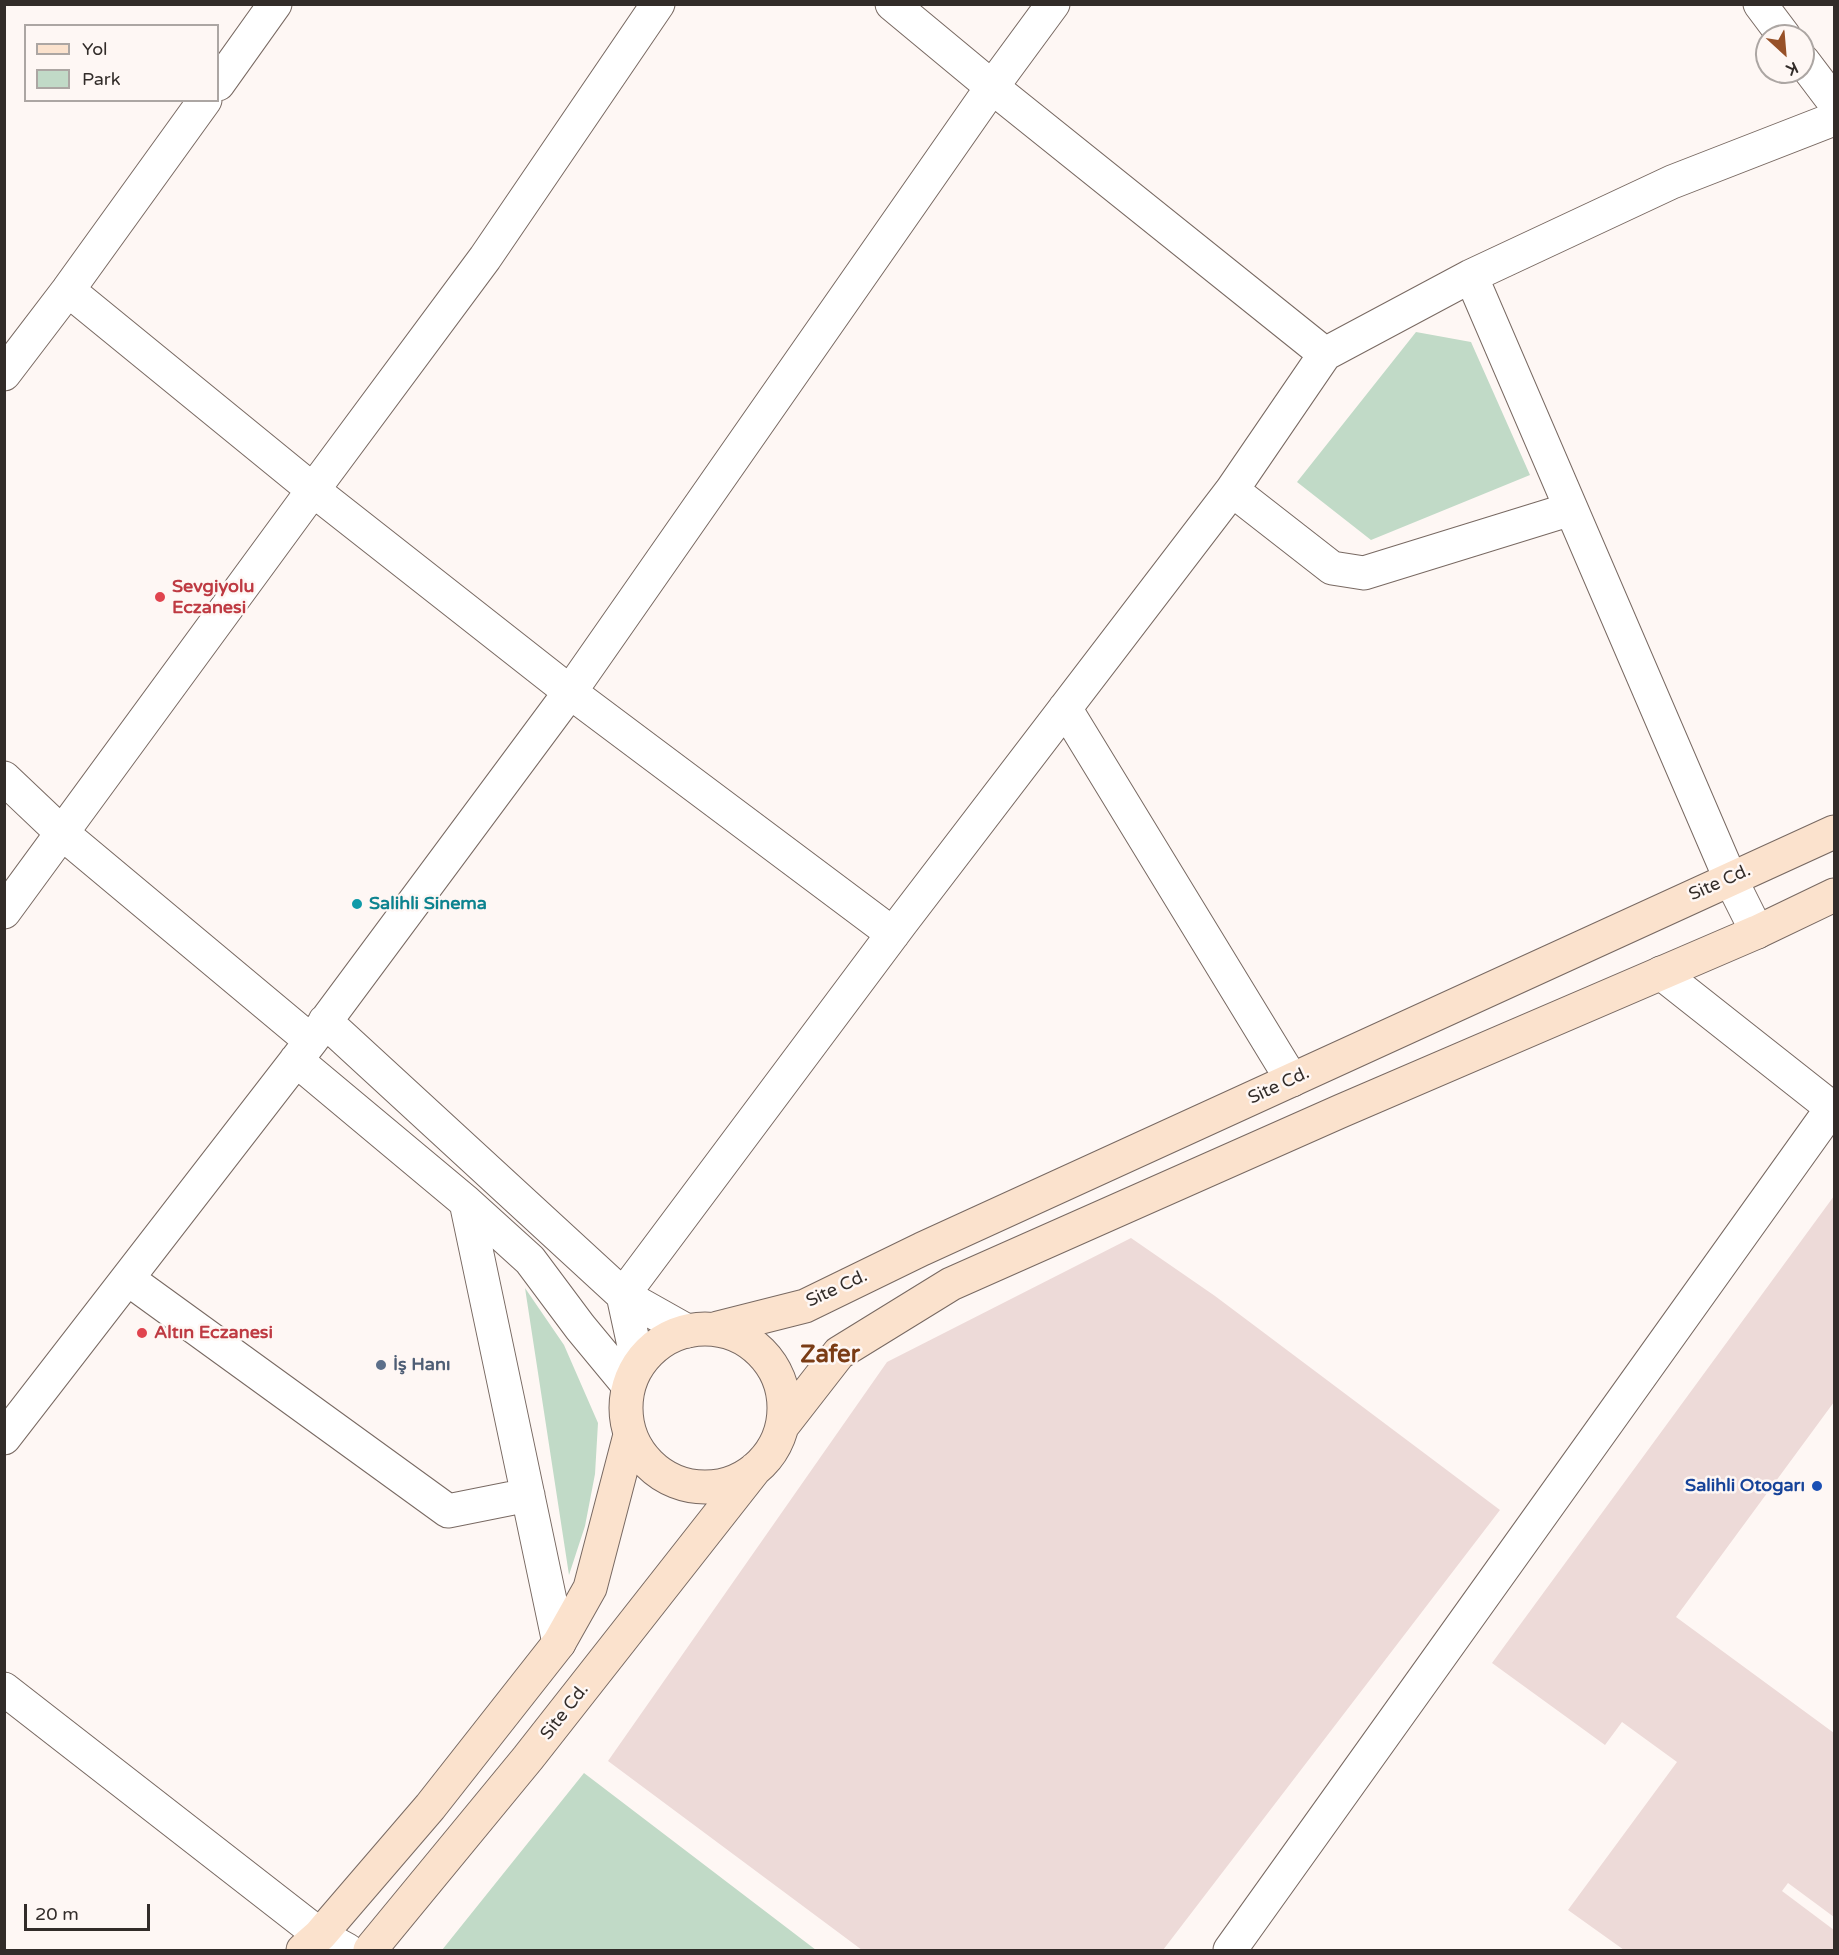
<!DOCTYPE html>
<html>
<head>
<meta charset="utf-8">
<style>
  body { margin:0 }
  #map { position:relative; width:1839px; height:1955px; overflow:hidden; background:#fef7f4; font-family:"Varela Round",sans-serif }
  canvas { display:block }
  .frame { position:absolute; inset:0; border:6px solid #322c29; pointer-events:none }
  .legend { position:absolute; left:24px; top:24px; width:195px; height:78px; box-sizing:border-box; background:#fef7f4; border:2px solid #aca6a3; margin:0; padding:8px 10px; list-style:none; font-size:18px; color:#322c29 }
  .legend li { display:flex; align-items:center; gap:12px; height:30px }
  .legend b { width:30px; border:2px solid #aca6a3 }
  .north { position:absolute; left:1755px; top:24px; width:60px; height:60px; box-sizing:border-box; background:#fef7f4; border:2px solid #aca6a3; border-radius:50%; rotate:154deg; font-size:16px; font-weight:700; line-height:24px; text-align:center; color:#322c29 }
  .north::after { content:''; display:block; margin:auto; width:21px; height:27px; background:#975128; clip-path:polygon(50% 0,100% 100%,50% 72%,0 100%) }
  .scale { position:absolute; left:24px; top:1904px; width:126px; height:27px; box-sizing:border-box; border:3px solid #322c29; border-top:0; padding-left:8px; font-size:18px; line-height:21px; white-space:nowrap; color:#322c29; -webkit-text-stroke:4px #fef7f4; paint-order:stroke }
</style>
</head>
<body>
<div id="map">
<canvas width="1839" height="1955"></canvas>
<div class="frame"></div>
<ul class="legend">
<li><b style="height:8px;background:#fbe2cd"></b>Yol</li>
<li><b style="height:16px;background:#c1dac7"></b>Park</li>
</ul>
<div class="north">K</div>
<div class="scale">20 m</div>
</div>
<script>
const ctx = document.querySelector('canvas').getContext('2d');
ctx.lineJoin = 'round';
function fill(path, color) { ctx.fillStyle = color; ctx.fill(path, 'evenodd'); }
const shape = rows => new Path2D(rows.map(r => 'M' + r).join(''));
function strokePath(path, color, width, dash) { ctx.strokeStyle = color; ctx.lineWidth = width; ctx.lineCap = dash ? 'butt' : 'round'; ctx.setLineDash(dash || []); ctx.stroke(path); }
function label(font, color, halo, rows, align = 'center') {
  ctx.font = font + ' "Varela Round",sans-serif'; ctx.lineWidth = 5; ctx.setLineDash([]); ctx.textBaseline = 'middle'; ctx.strokeStyle = halo; ctx.fillStyle = color; for (const [text, x, y, turn = 0] of rows) {
    ctx.save(); ctx.translate(x, y); ctx.rotate((+turn || 0) * Math.PI / 180); ctx.textAlign = isNaN(turn) ? turn : align; if (halo) ctx.strokeText(text, 0, 0); ctx.fillText(text, 0, 0); ctx.restore();
  }
}
fill(shape([
  [1416,332,1471,342,1530,475,1371,540,1297,482],
  [525,1288,564,1345,598,1423,595,1474,585,1526,569,1575],
  [584,1773,816,1950,442,1950]
]), '#c1dac7');
fill(shape([
  [1834,1196,1834,1402,1676,1617,1834,1733,1834,1917,1788,1883,1782,1891,1834,1930,1834,1950,1624,1950,1568,1910,1677,1762,1622,1722,1605,1745,1492,1663],
  [1131,1238,1215,1296,1500,1510,1163,1950,862,1950,608,1761,887,1362]
]), '#eddad8');
const minor = shape([
  [892,4,992,87,1325,354],
  [1760,4,1784,36],
  [1803,61,1834,102],
  [218,84,275,4],
  [1471,276,1730,878,1757,932],
  [68,290,313,490,570,692,893,934],
  [4,374,68,290,205,100],
  [1232,490,1332,568,1364,573,1571,509],
  [1065,708,1292,1080],
  [4,778,62,833,311,1041],
  [4,912,313,490,485,258,658,4],
  [325,1021,623,1295,687,1331],
  [296,1060,466,1202,530,1260,580,1327,628,1385],
  [466,1202,559,1643],
  [128,1279,448,1511,528,1495],
  [638,1364,623,1295,901,923,1232,490,1325,354,1471,276,1672,182,1834,119],
  [4,1438,311,1041,570,692,992,87,1053,4],
  [4,1689,320,1935,347,1950],
  [1230,1950,1832,1108,1661,973]
]);
const secondary = shape([
  [718,1328,805,1306,922,1249,1834,832],
  '626 1408a79 79 0 1 1 158 0a79 79 0 1 1-158 0Z',
  [783,1425,839,1353,951,1284,1341,1111,1757,932,1834,895],
  [303,1950,320,1935,430,1807,559,1643,590,1588,630,1435],
  [370,1950,528,1758,755,1469]
]);
strokePath(minor, '#786962', 35);
strokePath(secondary, '#786962', 35);
strokePath(minor, '#fff', 33);
strokePath(secondary, '#fbe2cd', 33);
for (const [x, y, r, color] of [
  [160,597,6,"#e0444e"],
  [357,904,6,"#0f9aa8"],
  [142,1333,6,"#e0444e"],
  [381,1365,6,"#5c6f8a"],
  [1817,1486,6,"#1a4fb4"]
]) { const dot = new Path2D(); dot.arc(x, y, r, 0, 2 * Math.PI); ctx.fillStyle = color; ctx.fill(dot); strokePath(dot, '#fef7f4', 2); }
label('bold 18px', '#be3a42', '#fef7f4', [
  ["Sevgiyolu",172,587],
  ["Eczanesi",172,608],
  ["Altın Eczanesi",154,1333]
], 'left');
label('18px', '#322c29', '#fef7f4', [
  ["Site Cd.",1720,883,-24],
  ["Site Cd.",1279,1086,-25],
  ["Site Cd.",837,1289,-25],
  ["Site Cd.",565,1712,-52]
]);
label('bold 18px', '#0d838f', '#fef7f4', [
  ["Salihli Sinema",369,904]
], 'left');
label('bold 18px', '#4e5e75', '#fef7f4', [
  ["İş Hanı",393,1365]
], 'left');
label('bold 18px', '#164399', '#fef7f4', [
  ["Salihli Otogarı",1805,1486]
], 'right');
label('bold 24px', '#7a3c15', '#fef7f4', [
  ["Zafer",830,1356]
]);
</script>
</body>
</html>
